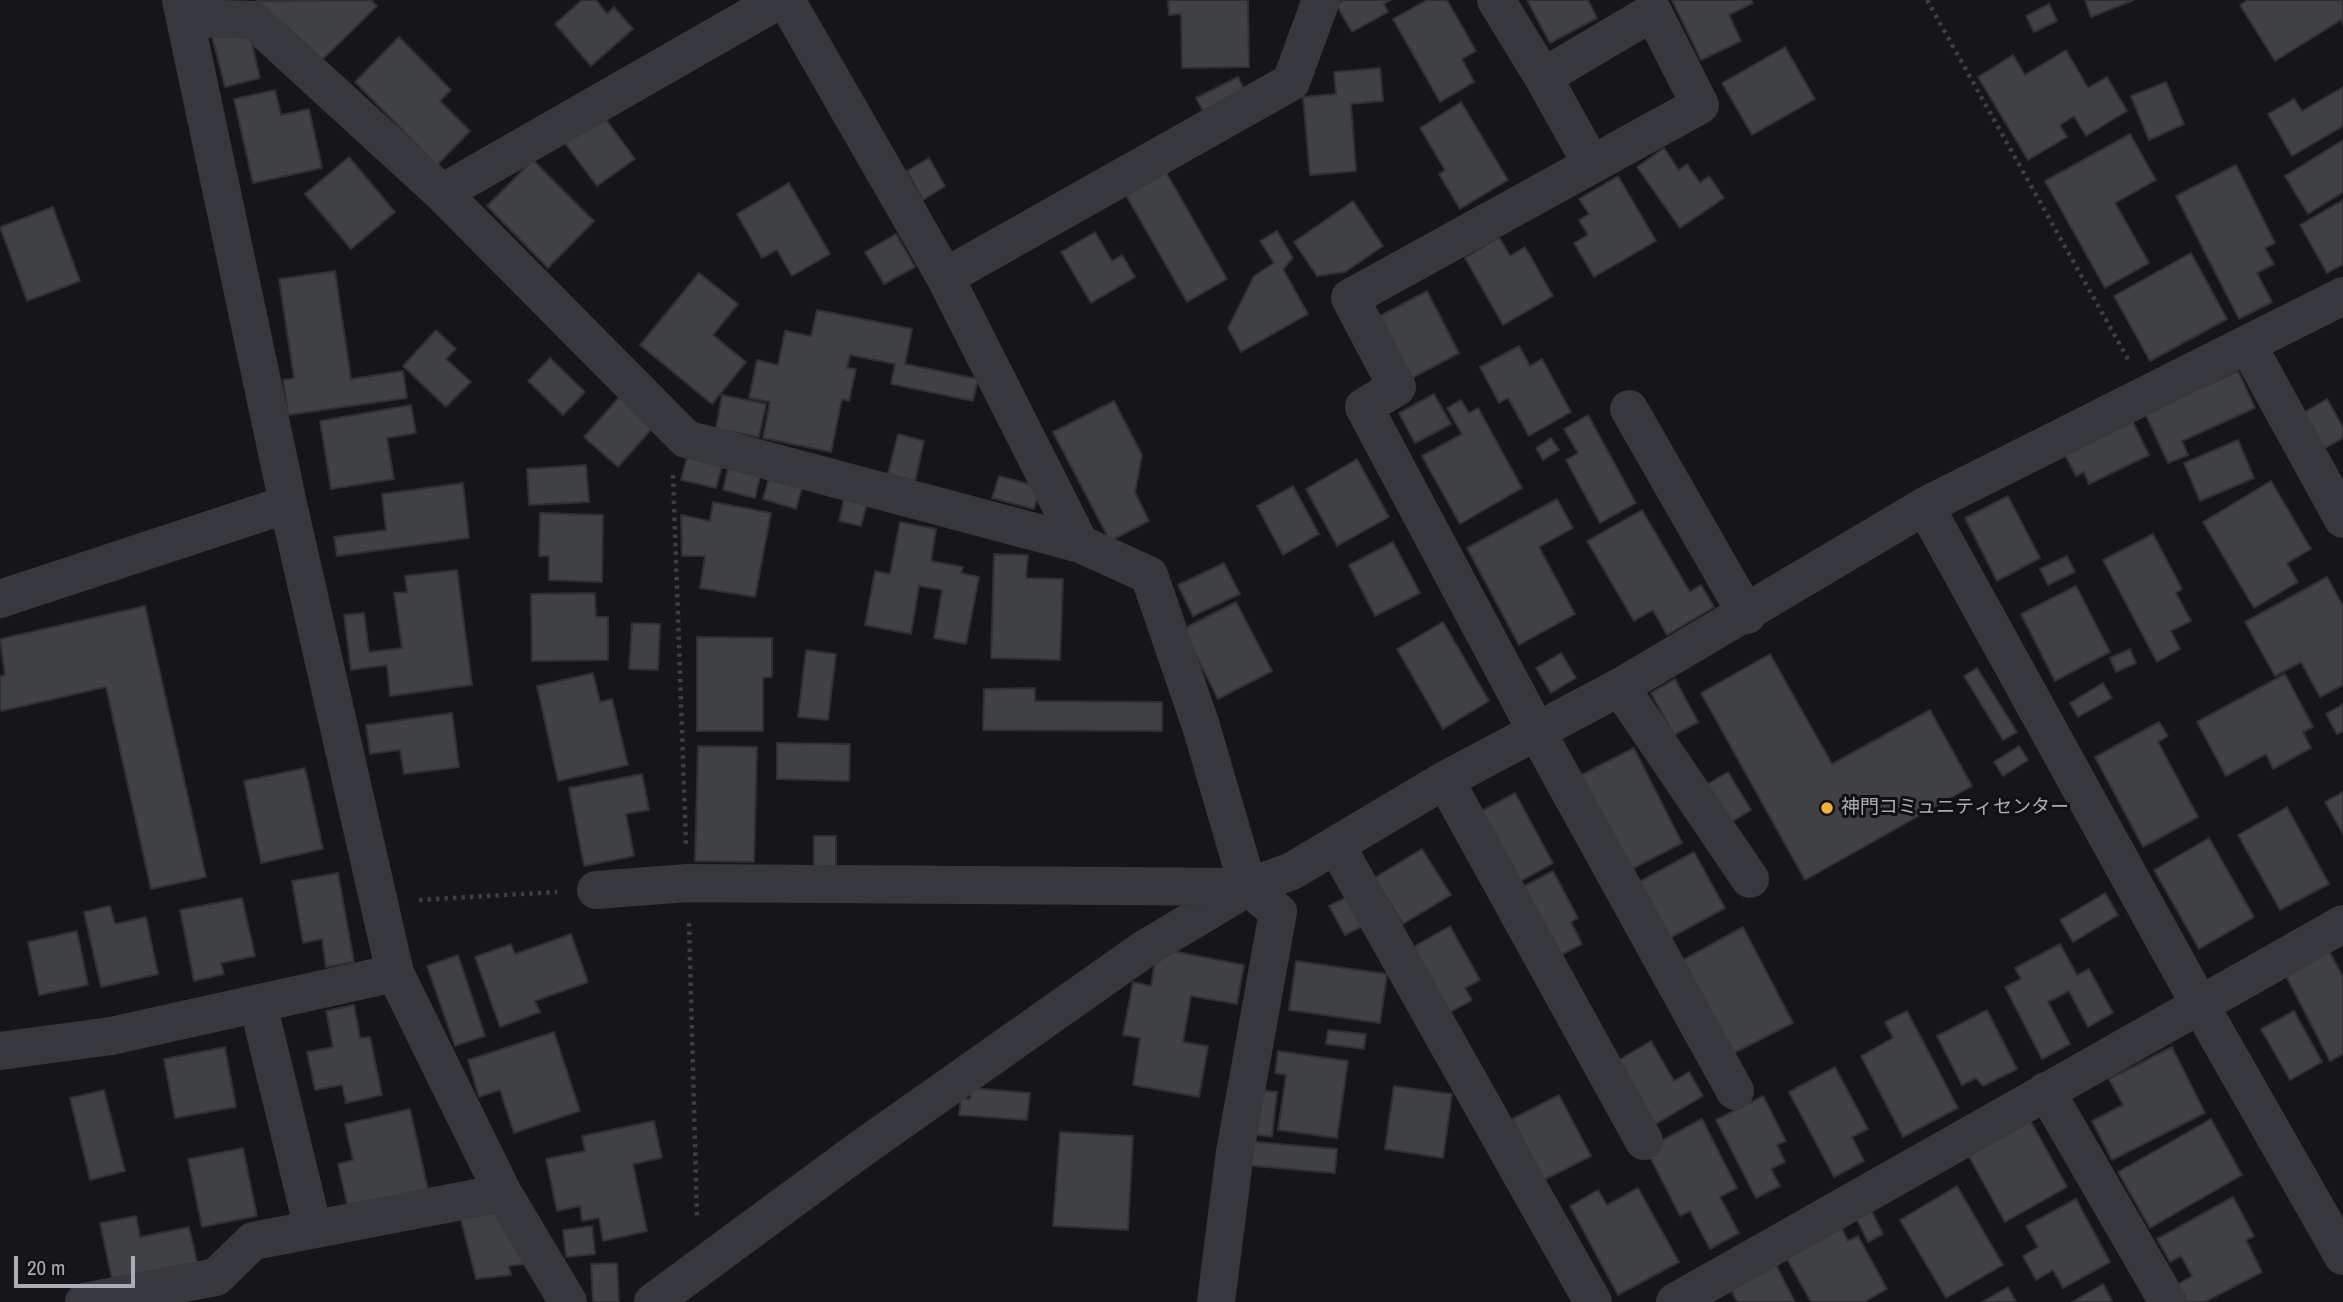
<!DOCTYPE html>
<html>
<head>
<meta charset="utf-8">
<style>
  body { margin:0 }
  #map { position:relative; width:2343px; height:1302px; overflow:hidden; background:#161618; font-family:"Archivo Narrow",sans-serif }
  canvas { display:block }
  .scale { position:absolute; left:14px; top:1256px; width:121px; height:32px; box-sizing:border-box; border:4px solid #a8adb8; border-top:0; padding-left:9px; font-size:21px; line-height:24px; white-space:nowrap; color:#a8adb8; -webkit-text-stroke:5px #111113; paint-order:stroke }
</style>
</head>
<body>
<div id="map">
<canvas width="2343" height="1302"></canvas>
<div class="scale">20 m</div>
</div>
<script>
const ctx = document.querySelector('canvas').getContext('2d');
ctx.lineJoin = 'round';
function fill(path, color) { ctx.fillStyle = color; ctx.fill(path, 'evenodd'); }
const shape = rows => new Path2D(rows.map(r => 'M' + r).join(''));
function strokePath(path, color, width, dash) { ctx.strokeStyle = color; ctx.lineWidth = width; ctx.lineCap = dash ? 'butt' : 'round'; ctx.setLineDash(dash || []); ctx.stroke(path); }
function label(font, color, halo, rows, align = 'center') {
  ctx.font = font + ' "Archivo Narrow","Noto Sans JP",sans-serif'; ctx.lineWidth = 6; ctx.setLineDash([]); ctx.textBaseline = 'middle'; ctx.strokeStyle = halo; ctx.fillStyle = color; for (const [text, x, y, turn = 0] of rows) {
    ctx.save(); ctx.translate(x, y); ctx.rotate((+turn || 0) * Math.PI / 180); ctx.textAlign = isNaN(turn) ? turn : align; if (halo) ctx.strokeText(text, 0, 0); ctx.fillText(text, 0, 0); ctx.restore();
  }
}
const building = shape([
  [371,0,377,6,318,64,256,1,371,0],
  [582,0,596,0,607,14,614,7,633,29,591,66,555,24,582,0],
  [1168,0,1248,0,1249,67,1182,68,1181,14,1169,15,1168,0],
  [1344,0,1391,0,1384,4,1388,12,1352,32,1336,4,1344,0],
  [1427,0,1447,0,1476,51,1462,59,1474,82,1440,102,1393,19,1427,0],
  [1527,0,1588,0,1597,18,1550,43,1527,0],
  [1672,0,1751,0,1753,3,1729,15,1741,41,1701,60,1672,0],
  [2085,0,2134,0,2091,17,2085,0],
  [2248,0,2343,0,2343,24,2341,20,2275,61,2240,5,2248,0],
  [2049,4,2057,21,2034,32,2026,16,2049,4],
  [248,27,260,78,225,87,212,36,248,27],
  [399,37,451,90,440,101,470,131,437,165,355,82,399,37],
  [1785,47,1815,99,1752,135,1722,83,1785,47],
  [2066,50,2088,88,2107,77,2127,111,2086,136,2074,116,2060,125,2067,137,2028,160,1978,77,2013,55,2025,75,2066,50],
  [1380,68,1383,101,1351,104,1356,171,1310,175,1303,97,1336,94,1334,72,1380,68],
  [1238,77,1244,90,1203,111,1196,98,1238,77],
  [2166,82,2184,124,2149,140,2131,96,2166,82],
  [2343,87,2343,126,2292,156,2268,114,2294,99,2302,111,2343,87],
  [275,90,281,115,309,109,322,168,253,183,234,99,275,90],
  [1461,102,1508,180,1460,209,1439,174,1445,170,1420,128,1461,102],
  [602,114,635,159,597,186,564,142,602,114],
  [2130,134,2156,180,2115,203,2149,263,2105,288,2045,181,2130,134],
  [2343,140,2343,192,2308,214,2285,176,2343,140],
  [1664,148,1679,170,1687,164,1700,183,1709,176,1724,198,1680,228,1637,167,1664,148],
  [349,157,395,212,351,249,305,194,349,157],
  [929,158,945,186,923,200,907,171,929,158],
  [533,160,594,221,548,268,487,206,533,160],
  [2236,165,2275,243,2265,248,2274,264,2257,273,2272,302,2239,319,2176,196,2236,165],
  [1163,167,1227,279,1187,302,1123,190,1163,167],
  [1618,176,1656,241,1594,277,1574,243,1588,235,1579,220,1589,214,1579,199,1618,176],
  [789,183,830,254,792,276,777,250,762,258,737,214,789,183],
  [2343,200,2343,264,2327,273,2300,225,2343,200],
  [1353,201,1383,246,1345,272,1317,276,1294,242,1353,201],
  [53,207,80,281,27,301,0,227,53,207],
  [1277,231,1293,258,1283,269,1308,314,1241,352,1228,328,1254,276,1274,263,1260,241,1277,231],
  [1095,232,1112,261,1122,255,1135,277,1091,303,1061,252,1095,232],
  [896,234,915,267,884,284,865,252,896,234],
  [1499,237,1510,256,1525,247,1553,296,1503,325,1465,258,1499,237],
  [2191,253,2227,319,2150,361,2114,296,2191,253],
  [335,271,351,379,403,371,407,398,288,415,283,380,294,378,279,279,335,271],
  [699,273,738,304,713,335,746,362,712,404,640,345,699,273],
  [1427,291,1459,353,1412,378,1380,316,1427,291],
  [817,310,912,329,905,364,978,379,973,401,891,384,895,364,850,355,847,368,856,369,849,401,842,399,831,452,763,438,770,402,749,398,757,360,778,365,785,331,811,336,817,310],
  [436,330,456,349,446,359,471,382,446,407,403,366,436,330],
  [1519,346,1530,366,1542,359,1571,412,1529,436,1508,398,1499,403,1480,367,1519,346],
  [550,358,585,392,563,415,528,381,550,358],
  [2238,371,2255,408,2182,441,2188,455,2168,463,2145,413,2238,371],
  [1434,394,1451,424,1415,443,1399,413,1434,394],
  [621,395,655,425,618,467,584,437,621,395],
  [722,395,766,404,759,437,716,429,722,395],
  [2327,399,2343,427,2343,438,2316,453,2296,417,2327,399],
  [1461,400,1469,413,1478,408,1522,488,1460,524,1422,456,1462,434,1447,408,1461,400],
  [1114,401,1142,455,1135,492,1149,521,1110,541,1053,432,1114,401],
  [411,405,416,433,387,438,394,479,331,489,320,421,411,405],
  [1588,415,1636,503,1600,523,1566,460,1578,453,1564,429,1588,415],
  [2132,420,2149,455,2089,484,2084,472,2076,476,2064,453,2132,420],
  [898,434,924,441,915,481,888,474,898,434],
  [1551,438,1559,450,1543,460,1536,448,1551,438],
  [2238,440,2254,478,2200,501,2184,463,2238,440],
  [689,449,724,458,716,488,681,480,689,449],
  [1357,459,1389,517,1337,546,1306,489,1357,459],
  [730,460,762,468,755,498,723,490,730,460],
  [586,465,589,502,529,505,527,469,586,465],
  [771,471,804,481,796,509,763,499,771,471],
  [999,476,1040,487,1034,509,992,498,999,476],
  [2271,481,2311,549,2287,563,2298,582,2254,608,2203,522,2271,481],
  [463,483,469,538,337,556,334,537,386,530,382,494,463,483],
  [1293,486,1319,534,1283,555,1257,506,1293,486],
  [845,494,868,499,861,526,839,521,845,494],
  [2008,496,2040,558,1997,581,1965,518,2008,496],
  [1557,499,1573,528,1539,547,1575,614,1519,645,1467,548,1557,499],
  [713,502,771,513,755,597,700,588,705,556,682,556,681,515,710,521,713,502],
  [1642,510,1690,592,1701,585,1714,607,1667,635,1653,610,1634,621,1587,541,1642,510],
  [540,513,603,515,602,582,549,580,549,556,539,556,540,513],
  [900,522,936,529,931,561,963,567,961,573,979,577,966,644,934,638,942,590,919,586,911,634,865,625,875,571,890,574,900,522],
  [2153,534,2182,589,2176,593,2191,621,2171,631,2180,649,2157,662,2103,560,2153,534],
  [1393,542,1420,593,1375,616,1349,565,1393,542],
  [994,554,1028,555,1026,578,1063,579,1060,660,991,658,994,554],
  [2067,556,2075,572,2048,585,2040,569,2067,556],
  [1224,563,1240,594,1193,616,1178,585,1224,563],
  [457,570,472,685,390,696,387,665,351,670,344,615,364,613,369,652,402,648,394,593,407,592,405,576,457,570],
  [2327,577,2343,606,2343,685,2320,697,2301,662,2275,676,2245,622,2327,577],
  [2076,586,2110,652,2055,681,2021,614,2076,586],
  [595,593,596,617,608,617,608,660,532,661,531,594,595,593],
  [1236,602,1272,671,1218,699,1183,629,1236,602],
  [145,606,206,877,151,889,106,687,1,711,0,708,0,676,5,675,0,639,145,606],
  [1443,622,1489,701,1443,729,1397,649,1443,622],
  [632,623,660,624,658,670,629,669,632,623],
  [697,637,772,638,772,677,763,678,763,731,697,731,697,637],
  [2130,649,2136,663,2116,672,2110,658,2130,649],
  [806,650,836,654,828,720,798,717,806,650],
  [1561,653,1576,678,1551,693,1536,668,1561,653],
  [1770,654,1832,764,1930,710,1972,786,1805,880,1701,693,1770,654],
  [1977,668,2017,732,2003,740,1964,676,1977,668],
  [593,673,600,702,612,699,628,765,558,781,537,686,593,673],
  [2285,674,2313,727,2303,732,2311,748,2273,769,2266,754,2226,776,2197,722,2285,674],
  [1675,679,1698,722,1674,735,1651,693,1675,679],
  [2103,683,2112,698,2078,717,2070,703,2103,683],
  [1035,688,1035,701,1162,702,1162,731,983,730,984,689,1035,688],
  [2343,704,2343,731,2337,734,2326,714,2343,704],
  [452,713,459,767,404,774,400,750,370,754,366,725,452,713],
  [2159,722,2168,736,2158,742,2198,817,2143,847,2095,757,2159,722],
  [777,743,850,744,849,781,777,779,777,743],
  [698,746,757,747,754,862,695,861,698,746],
  [2019,746,2028,760,2003,776,1994,762,2019,746],
  [1634,748,1682,843,1628,871,1579,776,1634,748],
  [305,768,323,849,261,863,244,781,305,768],
  [1728,772,1751,810,1728,824,1706,785,1728,772],
  [642,774,649,810,626,814,634,856,584,866,569,788,642,774],
  [2343,792,2343,834,2325,802,2343,792],
  [1515,793,1553,863,1516,884,1478,813,1515,793],
  [2287,807,2329,884,2280,910,2238,835,2287,807],
  [814,836,836,836,836,870,814,870,814,836],
  [2209,838,2254,917,2199,949,2154,870,2209,838],
  [1422,849,1451,895,1403,924,1374,878,1422,849],
  [1694,852,1725,908,1668,939,1637,883,1694,852],
  [1553,871,1578,918,1571,922,1582,944,1551,960,1515,891,1553,871],
  [338,873,354,962,326,967,322,939,303,943,292,881,338,873],
  [2105,893,2118,915,2073,942,2060,920,2105,893],
  [1349,896,1365,925,1345,935,1329,906,1349,896],
  [242,898,255,956,221,963,224,974,194,981,180,910,242,898],
  [110,906,115,924,146,917,158,974,101,987,84,912,110,906],
  [1450,926,1480,980,1465,988,1472,1000,1447,1014,1410,949,1450,926],
  [1743,927,1793,1023,1732,1054,1683,960,1743,927],
  [77,931,88,985,39,995,28,942,77,931],
  [571,934,588,982,535,1001,540,1012,500,1027,475,957,511,944,515,954,571,934],
  [2060,944,2077,975,2089,969,2113,1013,2088,1027,2069,991,2048,1002,2070,1044,2042,1059,2005,987,2021,979,2015,968,2060,944],
  [1157,948,1244,965,1237,1004,1191,996,1183,1042,1208,1046,1199,1097,1133,1085,1140,1038,1123,1035,1133,982,1151,986,1157,948],
  [2329,951,2343,977,2343,1054,2330,1061,2285,974,2329,951],
  [458,955,485,1036,455,1046,427,966,458,955],
  [1296,961,1387,974,1380,1023,1289,1010,1296,961],
  [354,1005,360,1038,370,1037,382,1095,346,1103,342,1085,315,1090,307,1052,333,1047,326,1011,354,1005],
  [1987,1010,2017,1069,1983,1086,1976,1078,1962,1085,1937,1036,1987,1010],
  [1907,1011,1958,1108,1903,1137,1861,1056,1893,1038,1885,1022,1907,1011],
  [2294,1011,2322,1062,2290,1080,2261,1029,2294,1011],
  [1328,1030,1366,1034,1364,1049,1326,1044,1328,1030],
  [554,1032,580,1111,514,1133,500,1090,479,1097,468,1060,554,1032],
  [1651,1041,1674,1081,1689,1072,1703,1096,1649,1128,1612,1064,1651,1041],
  [225,1047,236,1107,175,1118,164,1059,225,1047],
  [2172,1047,2205,1113,2112,1160,2092,1121,2123,1105,2109,1079,2172,1047],
  [1278,1051,1348,1061,1337,1138,1278,1130,1286,1075,1275,1073,1278,1051],
  [1835,1067,1868,1129,1852,1137,1864,1161,1834,1177,1789,1092,1835,1067],
  [1394,1086,1452,1094,1443,1158,1385,1149,1394,1086],
  [971,1088,1030,1093,1027,1120,959,1115,961,1098,970,1099,971,1088],
  [104,1090,125,1171,90,1180,70,1098,104,1090],
  [1257,1090,1277,1092,1272,1137,1251,1134,1257,1090],
  [1559,1095,1591,1156,1544,1180,1512,1119,1559,1095],
  [1763,1096,1786,1141,1777,1145,1785,1162,1771,1169,1780,1186,1756,1198,1716,1120,1763,1096],
  [410,1109,429,1194,349,1212,338,1164,353,1160,345,1124,410,1109],
  [1702,1119,1737,1188,1720,1197,1739,1233,1710,1249,1690,1211,1680,1216,1646,1149,1702,1119],
  [2211,1119,2242,1175,2150,1228,2118,1172,2211,1119],
  [2030,1120,2067,1187,2005,1222,1968,1155,2030,1120],
  [654,1121,662,1158,633,1164,647,1231,603,1241,599,1218,582,1221,580,1206,557,1211,546,1159,585,1151,582,1136,654,1121],
  [1060,1132,1133,1136,1128,1230,1053,1226,1060,1132],
  [1245,1141,1337,1149,1335,1173,1243,1165,1245,1141],
  [243,1148,257,1216,202,1227,188,1159,243,1148],
  [1957,1186,2003,1265,1946,1298,1900,1220,1957,1186],
  [1638,1188,1679,1262,1618,1295,1570,1206,1598,1190,1607,1205,1638,1188],
  [2233,1197,2254,1236,2246,1240,2262,1272,2205,1302,2188,1302,2178,1284,2192,1276,2181,1256,2170,1262,2157,1239,2233,1197],
  [2076,1199,2110,1262,2063,1288,2053,1270,2036,1280,2023,1256,2038,1247,2026,1226,2076,1199],
  [501,1203,531,1263,509,1266,511,1275,476,1279,460,1216,501,1203],
  [1871,1210,1883,1234,1868,1242,1856,1218,1871,1210],
  [136,1216,140,1237,189,1227,198,1266,113,1284,100,1223,136,1216],
  [592,1226,595,1254,566,1257,563,1230,592,1226],
  [1841,1227,1848,1241,1858,1236,1887,1289,1864,1302,1811,1302,1786,1257,1841,1227],
  [1772,1257,1795,1302,1737,1302,1727,1281,1772,1257],
  [617,1263,619,1302,593,1302,591,1264,617,1263],
  [2103,1284,2112,1301,2110,1302,2072,1302,2103,1284],
  [2008,1287,2016,1302,1982,1302,2008,1287]
]);
fill(building, '#404145');
strokePath(building, '#303034', 2);
strokePath(shape([
  [1927,0,2129,361],
  [673,475,686,844],
  [419,900,557,892],
  [689,923,697,1218]
]), '#3d3f44', 4.5, [3.5, 5]);
strokePath(shape([
  [181,0,288,504,395,973,503,1193,568,1302],
  [786,0,945,277],
  [1496,0,1543,77],
  [187,18,253,20,442,193,686,439,1080,544],
  [1591,163,1543,77,1653,12,1700,105,1350,298,1397,387,1364,407,1537,732,1735,1091],
  [442,193,779,0],
  [2248,346,2343,519],
  [1629,409,1747,615],
  [1925,506,2200,1005,2343,1256],
  [0,599,288,504],
  [1620,687,1750,879],
  [1445,780,1644,1141],
  [1336,845,1593,1302],
  [596,890,687,883,1248,887],
  [258,1004,313,1229],
  [0,1051,111,1036,395,973],
  [2046,1091,2168,1302],
  [84,1302,216,1277,253,1241,503,1193],
  [653,1302,858,1151,1143,950,1248,887,1292,871,1445,780,1620,687,1925,506,2343,296],
  [1216,1302,1235,1152,1278,912,1248,887,1201,726,1149,575,1080,544,945,277,1291,82,1321,0],
  [1675,1302,2343,924]
]), '#37383d', 38);
for (const [x, y, r, color] of [
  [1827,808,7,"#f2b134"]
]) { const dot = new Path2D(); dot.arc(x, y, r, 0, 2 * Math.PI); ctx.fillStyle = color; ctx.fill(dot); strokePath(dot, '#111113', 2.5); }
label('19px', '#a8adb8', '#111113', [
  ["神門コミュニティセンター",1841,808]
], 'left');
</script>
</body>
</html>
